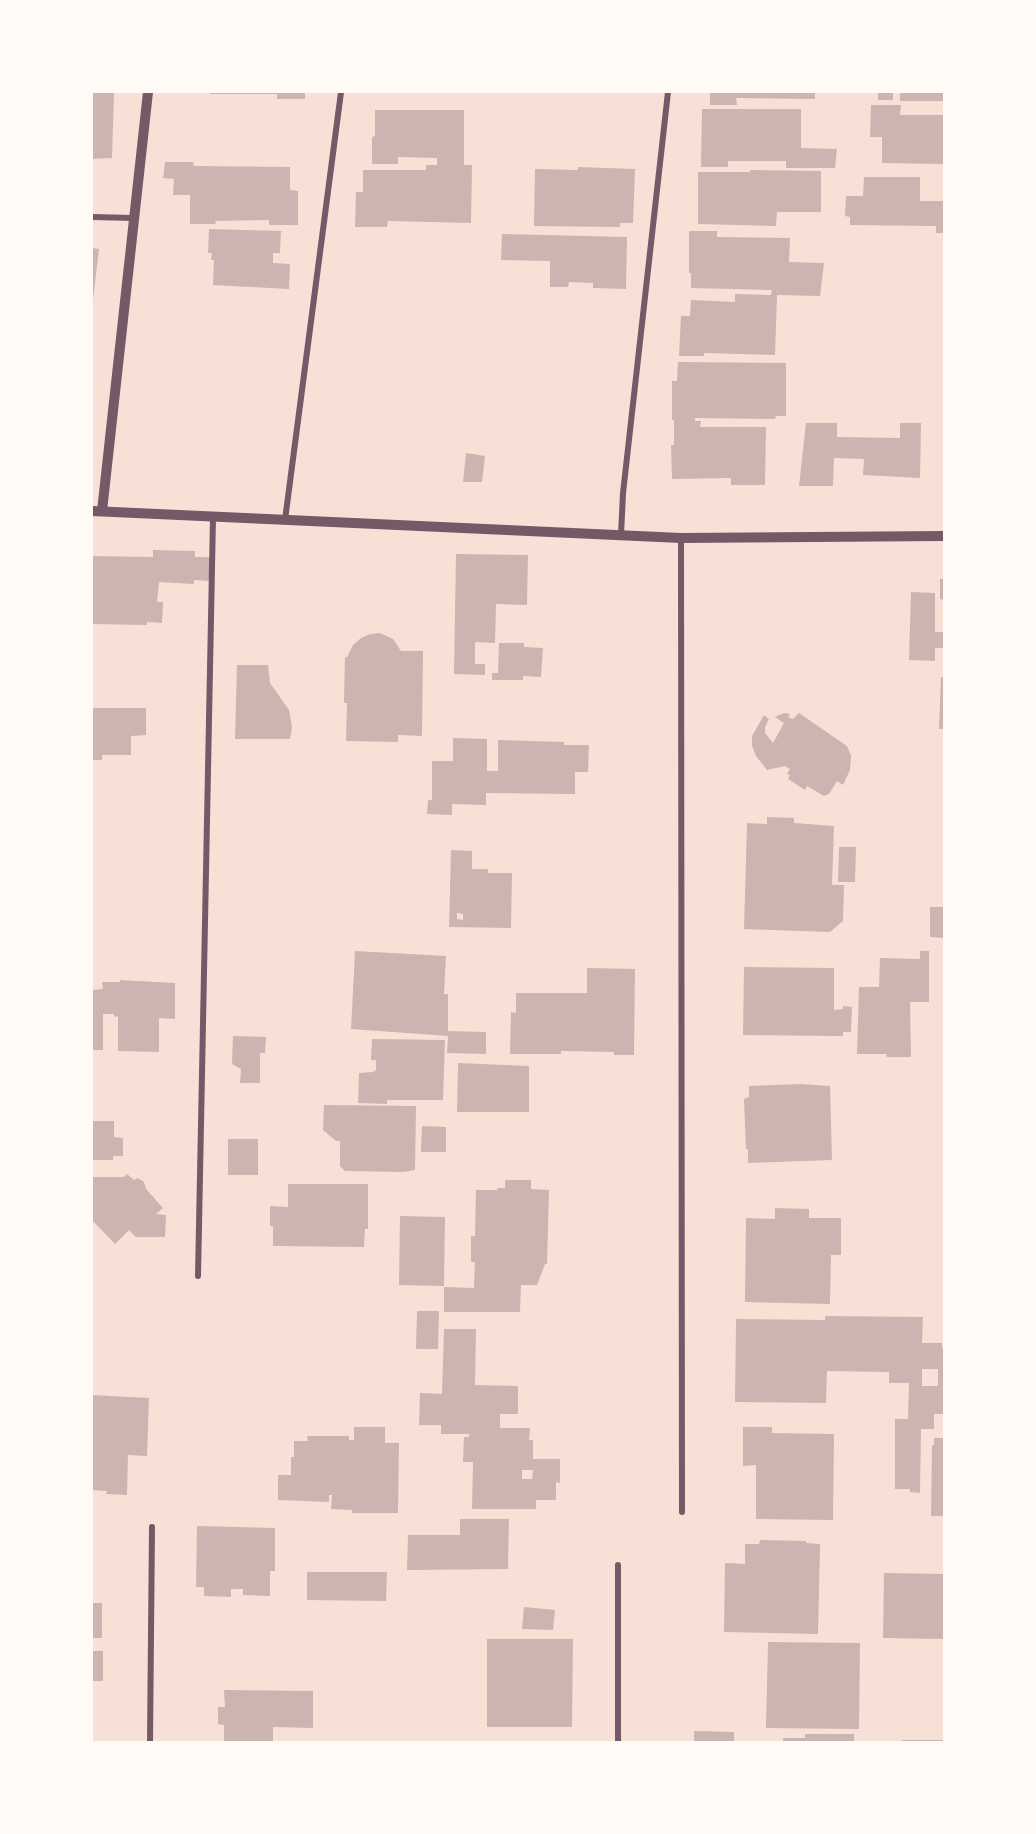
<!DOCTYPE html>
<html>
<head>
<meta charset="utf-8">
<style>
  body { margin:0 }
  #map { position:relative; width:1036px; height:1834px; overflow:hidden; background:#f7e1d7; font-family:Ubuntu,sans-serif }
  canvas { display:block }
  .frame { position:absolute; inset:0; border:93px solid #fffaf5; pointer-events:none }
</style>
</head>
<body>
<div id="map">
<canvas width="1036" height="1834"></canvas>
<div class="frame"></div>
</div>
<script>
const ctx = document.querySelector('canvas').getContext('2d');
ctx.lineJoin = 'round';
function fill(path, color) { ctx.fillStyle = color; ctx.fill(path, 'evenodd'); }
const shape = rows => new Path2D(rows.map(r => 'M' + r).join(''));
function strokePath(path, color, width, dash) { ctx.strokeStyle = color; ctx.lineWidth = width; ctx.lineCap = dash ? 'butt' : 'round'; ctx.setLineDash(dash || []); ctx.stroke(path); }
fill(shape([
  [92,92,114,92,112,158,92,159],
  [210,92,305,92,305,99,277,99,277,94,210,94],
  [710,92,815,92,815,99,736,98,737,105,710,105],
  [878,92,893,92,893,100,878,100],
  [900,92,944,92,944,101,900,101],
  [871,105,901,105,900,115,944,115,944,164,882,163,882,137,870,137],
  [702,109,801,109,801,148,837,149,835,168,786,168,786,161,728,161,728,167,701,167],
  [375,110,464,110,464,165,472,165,471,223,388,221,387,227,355,227,356,192,363,192,363,170,426,170,426,165,437,165,437,158,398,157,398,164,372,164,372,137,375,136],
  [165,162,193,162,194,166,290,167,290,190,298,191,298,225,269,225,269,220,215,221,216,224,190,224,190,195,173,195,174,179,163,178],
  [578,167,635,169,633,223,620,223,620,227,534,226,535,169,578,170],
  [750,170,821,171,821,212,777,212,776,226,698,224,698,172,750,172],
  [864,177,920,177,920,201,944,201,944,233,936,233,936,226,850,225,850,217,845,216,846,196,863,196],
  [209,229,281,231,280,253,273,253,273,263,290,264,289,289,213,285,214,260,211,260,212,253,208,253],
  [689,231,717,231,717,237,790,238,789,262,824,263,820,296,777,295,775,355,704,353,704,356,679,356,681,316,690,316,691,300,735,302,735,294,771,295,772,290,691,288,691,273,689,273],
  [502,234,627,237,626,289,593,288,593,283,569,282,568,287,550,287,550,261,501,260],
  [92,248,99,249,93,300,92,300],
  [678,362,786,363,786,416,776,416,775,419,695,418,695,421,701,421,700,427,766,427,765,485,731,485,731,478,672,479,671,445,674,445,674,420,672,420,672,381,677,381],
  [806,423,837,423,837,437,900,438,900,423,921,423,920,478,863,475,864,459,834,458,833,486,799,486],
  [466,453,485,456,482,482,463,482],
  [153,550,195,551,195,557,211,557,210,581,194,580,194,584,159,582,157,602,163,602,162,623,147,622,147,625,92,624,92,556,153,557],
  [456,554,528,555,527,605,496,604,495,643,475,642,475,664,485,664,485,675,454,674],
  [940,579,944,579,944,600,940,599],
  [911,592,935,593,935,632,944,632,944,648,935,648,935,661,909,660],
  [380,633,393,639,401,651,423,651,422,736,398,735,398,742,346,741,347,703,344,703,345,657,347,657,353,645,361,638,370,634],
  [499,643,524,643,524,647,543,648,541,677,523,676,523,680,492,680,492,673,498,673],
  [237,665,268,665,270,683,289,710,292,727,290,739,235,739],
  [941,677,944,677,944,729,939,729],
  [92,708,146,708,146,735,131,736,131,755,102,755,102,760,92,760],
  [784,713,790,714,788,717,793,719,799,713,847,746,851,756,850,770,843,785,837,781,829,794,824,796,807,786,805,790,788,779,790,775,787,774,790,769,785,766,767,770,756,756,752,746,752,736,764,715,769,719,765,727,765,733,773,743,784,723,775,717],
  [453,738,487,739,487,771,498,771,498,740,564,742,564,745,589,745,588,772,575,772,575,794,486,793,486,805,452,804,452,815,427,814,428,800,432,800,432,761,453,761],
  [767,817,794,818,794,823,834,826,832,885,844,885,843,921,830,932,744,929,747,823,767,824],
  [839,847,856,847,855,882,838,882],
  [451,850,472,851,472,869,488,869,488,873,512,873,511,928,449,927],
  [457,913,463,914,463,920,457,919],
  [930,907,944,907,944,938,930,937],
  [355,951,446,956,444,994,448,994,448,1031,486,1032,486,1054,447,1053,448,1036,351,1029],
  [920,951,929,951,929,1002,910,1002,911,1057,887,1057,886,1054,857,1054,859,987,879,987,880,958,920,959],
  [744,967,834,968,834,1010,843,1009,843,1006,852,1007,851,1032,843,1032,843,1036,833,1036,743,1035],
  [587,968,635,969,634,1055,614,1055,614,1052,561,1051,561,1054,510,1054,511,1012,516,1013,516,993,587,993],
  [120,980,175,983,175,1019,159,1018,159,1052,118,1051,118,1016,114,1017,114,1014,103,1014,103,1050,92,1050,92,990,103,989,102,982,120,982],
  [233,1036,266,1037,265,1053,260,1053,260,1083,240,1083,241,1069,232,1064],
  [372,1039,445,1040,443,1100,387,1100,387,1104,358,1103,359,1073,373,1072,376,1070,376,1060,371,1060],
  [458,1063,529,1066,529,1112,457,1112],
  [801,1084,830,1086,832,1160,748,1163,748,1149,746,1149,744,1099,749,1097,749,1086],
  [324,1105,416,1106,415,1170,403,1172,345,1171,340,1166,340,1141,336,1141,323,1130],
  [92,1121,114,1121,114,1137,123,1138,123,1156,113,1156,113,1160,92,1160],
  [422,1126,446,1127,446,1152,421,1152],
  [228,1139,258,1139,258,1175,228,1175],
  [127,1174,134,1180,138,1178,144,1182,146,1189,163,1208,156,1214,166,1215,165,1237,136,1237,129,1230,115,1244,92,1220,92,1177,124,1177],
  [505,1180,531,1180,531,1189,549,1190,547,1264,545,1264,537,1285,521,1285,520,1312,444,1312,444,1287,474,1288,475,1262,471,1262,471,1236,475,1236,476,1190,498,1190,497,1188,505,1188],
  [288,1184,368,1184,368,1229,365,1229,364,1247,273,1246,273,1226,270,1226,270,1206,288,1207],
  [775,1208,809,1209,809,1218,841,1218,841,1255,831,1255,830,1304,745,1302,746,1218,775,1219],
  [400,1216,445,1217,444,1286,399,1285],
  [417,1311,439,1311,438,1349,416,1349],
  [825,1316,923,1317,922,1343,942,1343,942,1348,944,1348,944,1414,934,1414,934,1429,921,1429,920,1493,910,1492,910,1489,895,1489,895,1419,908,1419,909,1383,889,1383,889,1372,827,1371,826,1403,735,1402,736,1319,825,1320],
  [922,1369,938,1369,938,1386,922,1386],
  [444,1329,476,1329,475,1385,518,1386,518,1414,500,1414,500,1428,530,1428,529,1440,533,1440,533,1459,560,1459,560,1483,556,1482,556,1500,536,1500,536,1509,472,1509,473,1462,463,1462,464,1437,469,1437,469,1434,441,1434,441,1425,419,1425,420,1393,442,1394],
  [522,1470,533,1470,532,1479,522,1479],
  [92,1395,149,1398,147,1456,128,1455,127,1495,106,1494,107,1491,92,1490],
  [354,1427,385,1427,385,1443,399,1443,398,1513,352,1513,352,1510,331,1509,332,1495,329,1495,329,1502,278,1500,278,1475,291,1475,291,1457,294,1457,294,1441,308,1441,307,1436,349,1436,349,1440,354,1440],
  [743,1427,772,1427,772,1433,834,1434,833,1520,756,1519,756,1465,743,1466],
  [934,1438,944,1438,944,1516,931,1516,932,1445,934,1445],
  [460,1519,509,1519,508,1569,407,1570,408,1535,460,1535],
  [197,1526,275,1528,275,1571,270,1571,270,1596,243,1595,243,1589,231,1589,231,1597,204,1596,204,1587,196,1587],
  [760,1540,806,1541,806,1543,820,1544,818,1634,724,1632,725,1563,745,1564,745,1544,759,1544],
  [307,1572,387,1572,386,1601,307,1600],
  [884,1573,944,1574,944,1639,883,1638],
  [92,1603,102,1603,102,1638,92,1638],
  [524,1607,555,1610,553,1630,522,1629],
  [487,1639,573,1639,572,1727,487,1727],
  [768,1642,860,1643,859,1729,766,1728],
  [92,1651,103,1651,103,1681,92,1681],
  [224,1690,313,1691,313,1728,273,1727,273,1742,224,1742,224,1725,218,1724,218,1707,225,1707],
  [694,1731,734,1732,734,1742,694,1742],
  [805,1734,854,1734,854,1742,783,1742,783,1738,805,1738],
  [902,1740,944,1740,944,1742,902,1742]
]), '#ccb4b1');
strokePath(shape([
  [92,217,134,218],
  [285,520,341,92],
  [621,535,623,493,668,92],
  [681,538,682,1512],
  [198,1276,213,517],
  [150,1742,152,1527],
  [618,1742,618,1565]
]), '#755966', 6);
strokePath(shape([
  [92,511,681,538,944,536],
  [102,511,148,92]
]), '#755966', 10);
</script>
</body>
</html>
